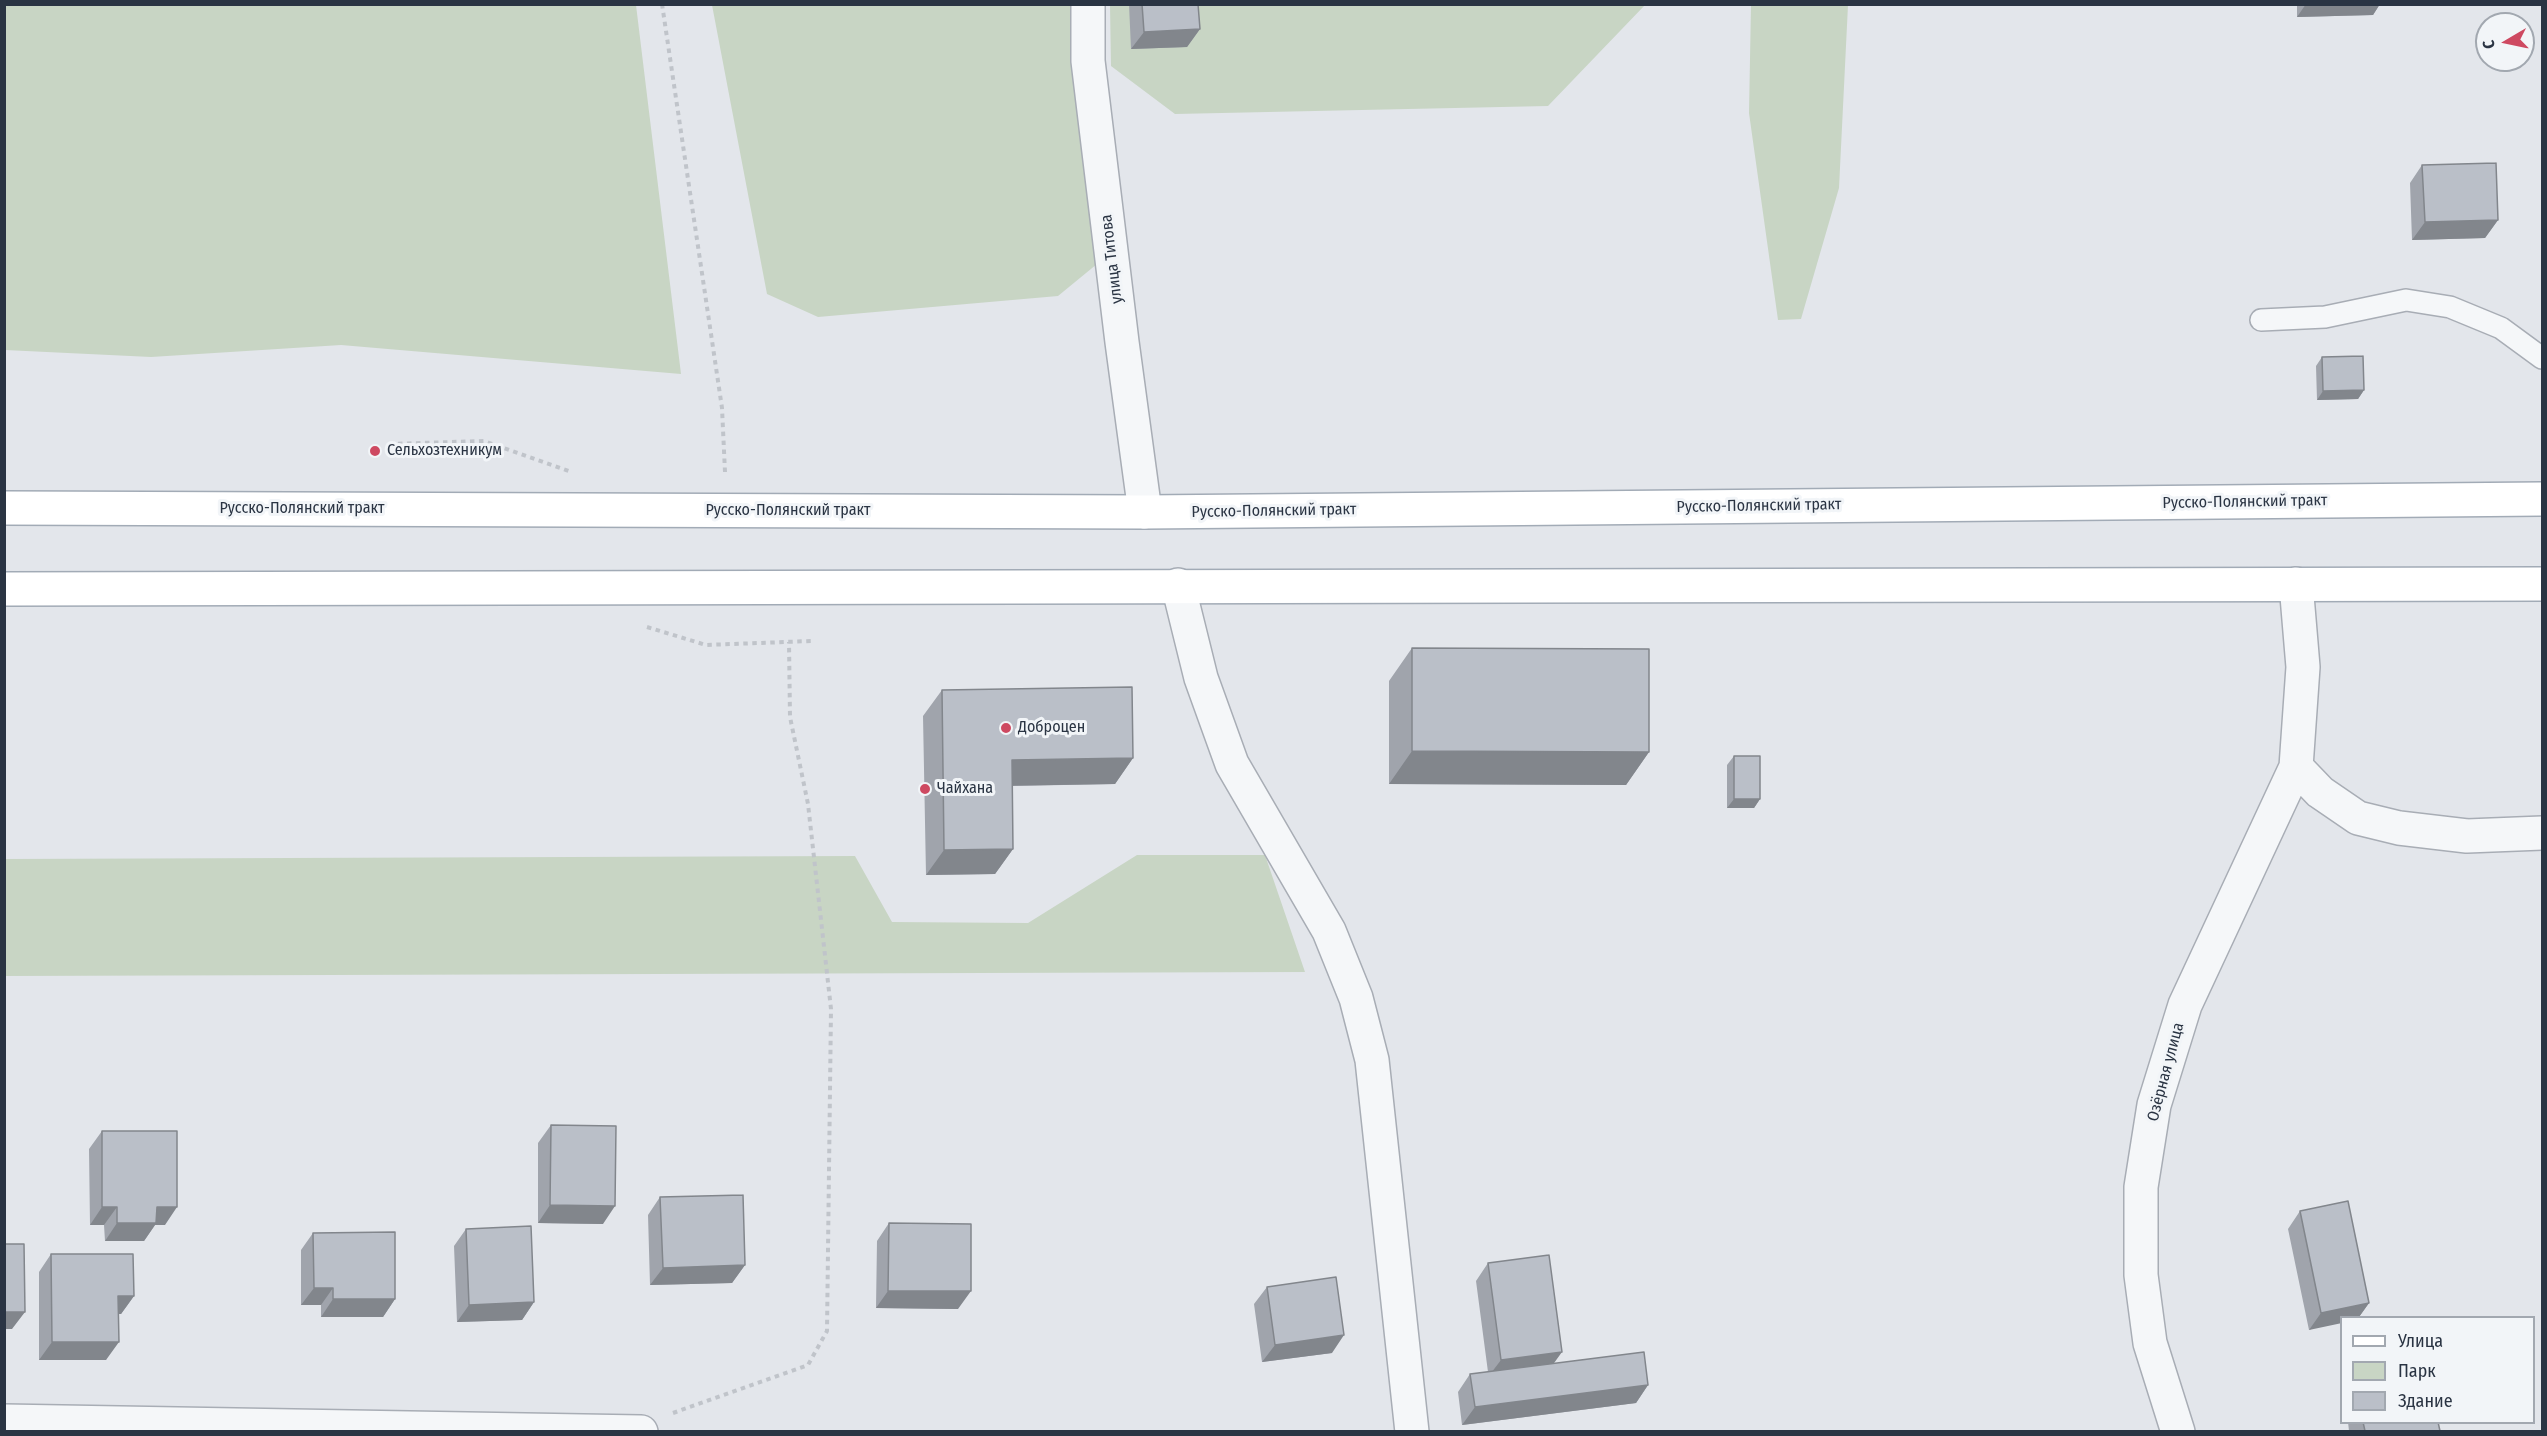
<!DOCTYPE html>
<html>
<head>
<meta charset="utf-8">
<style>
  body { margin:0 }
  #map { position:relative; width:2547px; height:1436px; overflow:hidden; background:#e3e6eb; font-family:"Fira Sans Condensed",sans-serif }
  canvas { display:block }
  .frame { position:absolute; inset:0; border:6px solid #2a3443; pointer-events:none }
  .legend { position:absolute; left:2340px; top:1316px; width:195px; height:108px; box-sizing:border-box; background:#f2f5f8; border:2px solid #a2a8b0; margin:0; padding:8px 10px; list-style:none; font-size:18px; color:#2a3443 }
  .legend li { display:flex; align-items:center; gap:12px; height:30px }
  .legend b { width:30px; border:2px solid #a2a8b0 }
  .north { position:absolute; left:2475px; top:12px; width:60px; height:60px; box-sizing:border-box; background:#f2f5f8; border:2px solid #a2a8b0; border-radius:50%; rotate:261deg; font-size:16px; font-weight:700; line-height:24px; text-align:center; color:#2a3443 }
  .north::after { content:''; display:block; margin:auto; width:21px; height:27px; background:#ce4961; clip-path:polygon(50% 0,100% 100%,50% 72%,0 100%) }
</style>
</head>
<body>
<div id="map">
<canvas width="2547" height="1436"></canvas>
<div class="frame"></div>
<ul class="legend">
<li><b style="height:8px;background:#fff"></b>Улица</li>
<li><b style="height:16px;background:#c8d5c4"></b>Парк</li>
<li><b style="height:16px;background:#babfc8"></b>Здание</li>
</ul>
<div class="north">С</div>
</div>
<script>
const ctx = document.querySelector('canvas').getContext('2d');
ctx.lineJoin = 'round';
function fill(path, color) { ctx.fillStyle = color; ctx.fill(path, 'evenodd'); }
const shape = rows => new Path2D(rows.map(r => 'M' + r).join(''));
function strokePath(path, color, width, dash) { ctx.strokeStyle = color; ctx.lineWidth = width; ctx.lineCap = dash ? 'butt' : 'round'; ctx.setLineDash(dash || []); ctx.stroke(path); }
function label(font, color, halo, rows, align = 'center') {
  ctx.font = font + ' "Fira Sans Condensed",sans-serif'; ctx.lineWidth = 6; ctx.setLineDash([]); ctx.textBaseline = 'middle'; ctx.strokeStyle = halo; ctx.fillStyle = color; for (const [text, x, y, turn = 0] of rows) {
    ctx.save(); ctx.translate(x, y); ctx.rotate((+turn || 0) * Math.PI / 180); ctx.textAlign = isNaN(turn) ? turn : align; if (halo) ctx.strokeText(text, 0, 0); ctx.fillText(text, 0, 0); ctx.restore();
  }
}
fill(shape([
  [5,4,636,5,681,374,341,345,151,357,5,350],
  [712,5,1072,5,1097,264,1058,296,818,317,767,294],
  [1110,5,1645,5,1548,106,1175,114,1111,66],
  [1751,5,1848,5,1839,188,1801,319,1778,320,1749,113],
  [1137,855,1265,855,1305,972,5,976,5,859,855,856,892,922,1028,923]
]), '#c8d5c4');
const lane = shape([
  [2261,320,2325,317,2406,300,2450,307,2501,328,2542,358]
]);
const street = shape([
  [1088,4,1088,61,1122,342,1145,512],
  [1178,585,1201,678,1232,764,1329,931,1356,998,1372,1060,1412,1432],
  [2296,767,2320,792,2358,818,2399,828,2467,836,2542,833],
  [4,1421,641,1432],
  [2178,1432,2150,1343,2141,1275,2141,1187,2154,1105,2185,1005,2296,767,2303,667,2296,584]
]);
const primary = shape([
  [4,508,1145,512,2542,499],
  [4,589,2542,584]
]);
strokePath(lane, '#a8adb5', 24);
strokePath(street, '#a8adb5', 36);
strokePath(primary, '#a2abb6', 36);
strokePath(shape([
  [662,4,722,408,725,472],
  [389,444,484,441,569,471],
  [647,627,706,645,811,641],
  [673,1413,808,1365,827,1331,831,1009,808,804,790,717,789,642]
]), '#c0c4ca', 4, [4.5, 4.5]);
strokePath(lane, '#f5f7f9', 21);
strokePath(street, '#f5f7f9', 33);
strokePath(primary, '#fff', 33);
fill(shape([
  [1129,4,1198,4,1200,29,1187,47,1131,49],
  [2297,4,2380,4,2373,15,2297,17],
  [2422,165,2498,220,2485,238,2412,240,2410,183],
  [2322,357,2364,390,2358,399,2317,400,2316,366],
  [1412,648,1649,752,1626,785,1389,784,1389,681],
  [942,690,1133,758,1115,784,1012,786,1013,849,995,874,926,875,923,716],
  [1734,756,1760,799,1754,808,1727,808,1727,765],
  [551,1125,603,1224,538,1223,538,1143],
  [102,1131,165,1225,155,1225,144,1241,105,1241,104,1225,90,1225,89,1149],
  [660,1197,745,1265,732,1283,650,1285,648,1215],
  [2300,1211,2369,1303,2359,1317,2342,1317,2309,1330,2288,1229],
  [889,1223,958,1309,876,1308,877,1241],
  [466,1229,534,1302,522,1320,457,1322,454,1246],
  [313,1233,395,1299,383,1317,321,1317,321,1305,301,1305,301,1250],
  [51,1254,134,1296,121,1314,119,1314,106,1360,39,1360,39,1272],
  [1488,1263,1553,1364,1648,1385,1636,1403,1462,1425,1458,1392,1470,1374,1488,1372,1476,1281],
  [1267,1287,1332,1353,1262,1362,1254,1304],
  [2348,1422,2438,1422,2440,1431,2349,1431]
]), '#a0a4ac');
fill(shape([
  [2306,4,2380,4,2373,15,2297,17],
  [1200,29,1187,47,1131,49,1144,32],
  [2498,220,2485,238,2412,240,2425,222],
  [2364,390,2358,399,2317,400,2323,391],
  [1412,751,1649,752,1626,785,1389,784],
  [1133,758,1115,784,994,786,1012,760],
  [1734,799,1760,799,1754,808,1727,808],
  [1013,849,995,874,926,875,944,850],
  [550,1205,615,1206,603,1224,538,1223],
  [102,1207,117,1207,104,1225,90,1225],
  [157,1207,177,1207,165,1225,155,1225,144,1241,105,1241,117,1223],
  [745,1265,732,1283,650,1285,663,1268],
  [314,1288,333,1288,321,1305,301,1305],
  [888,1291,971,1291,958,1309,876,1308],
  [118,1296,134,1296,121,1314,106,1314],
  [333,1299,395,1299,383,1317,321,1317],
  [534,1302,522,1320,457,1322,469,1305],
  [2369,1303,2359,1317,2342,1317,2342,1323,2309,1330,2321,1313],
  [4,1312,25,1312,12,1329,4,1329],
  [1344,1335,1332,1353,1262,1362,1275,1345],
  [52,1342,119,1342,106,1360,39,1360],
  [1562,1352,1549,1370,1488,1377,1501,1360],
  [1648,1385,1636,1403,1462,1425,1475,1407]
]), '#82868c');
const building = shape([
  [1142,4,1198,4,1200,29,1144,32,1142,4],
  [2496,163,2498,220,2425,222,2422,165,2496,163],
  [2363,356,2364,390,2323,391,2322,357,2363,356],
  [1412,648,1649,649,1649,752,1412,751,1412,648],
  [1132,687,1133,758,1012,760,1013,849,944,850,942,690,1132,687],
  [1734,756,1760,756,1760,799,1734,799,1734,756],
  [551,1125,616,1126,615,1206,550,1205,551,1125],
  [102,1131,177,1131,177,1207,157,1207,156,1223,117,1223,117,1207,102,1207,102,1131],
  [743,1195,745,1265,663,1268,660,1197,743,1195],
  [2348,1201,2369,1303,2321,1313,2300,1211,2348,1201],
  [889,1223,971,1224,971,1291,888,1291,889,1223],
  [531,1226,534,1302,469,1305,466,1229,531,1226],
  [395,1232,395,1299,333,1299,333,1288,314,1288,313,1233,395,1232],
  [4,1244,24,1244,25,1312,4,1312,4,1244],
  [51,1254,133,1254,134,1296,118,1296,119,1342,52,1342,51,1254],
  [1549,1255,1562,1352,1501,1360,1488,1263,1549,1255],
  [1336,1277,1344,1335,1275,1345,1267,1287,1336,1277],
  [1644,1352,1648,1385,1475,1407,1470,1374,1644,1352],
  [2363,1422,2438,1422,2440,1431,2365,1431,2363,1422]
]);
fill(building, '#babfc8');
strokePath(building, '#82868c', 1.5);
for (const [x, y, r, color] of [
  [375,451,6,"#ce4961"],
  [1006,728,6,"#ce4961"],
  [925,789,6,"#ce4961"]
]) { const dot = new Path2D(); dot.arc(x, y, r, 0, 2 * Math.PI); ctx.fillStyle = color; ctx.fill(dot); strokePath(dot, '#f2f5f8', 2); }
label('16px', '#2a3443', '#f2f5f8', [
  ["улица Титова",1112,259,-97],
  ["Русско-Полянский тракт",2245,502,-1],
  ["Русско-Полянский тракт",1759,506,-1],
  ["Русско-Полянский тракт",302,509],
  ["Русско-Полянский тракт",788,511],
  ["Русско-Полянский тракт",1274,511,-1],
  ["Озёрная улица",2166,1072,-75]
]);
label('16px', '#2a3443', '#f2f5f8', [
  ["Сельхозтехникум",387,451],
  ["Доброцен",1018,728],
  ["Чайхана",937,789]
], 'left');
</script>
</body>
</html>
